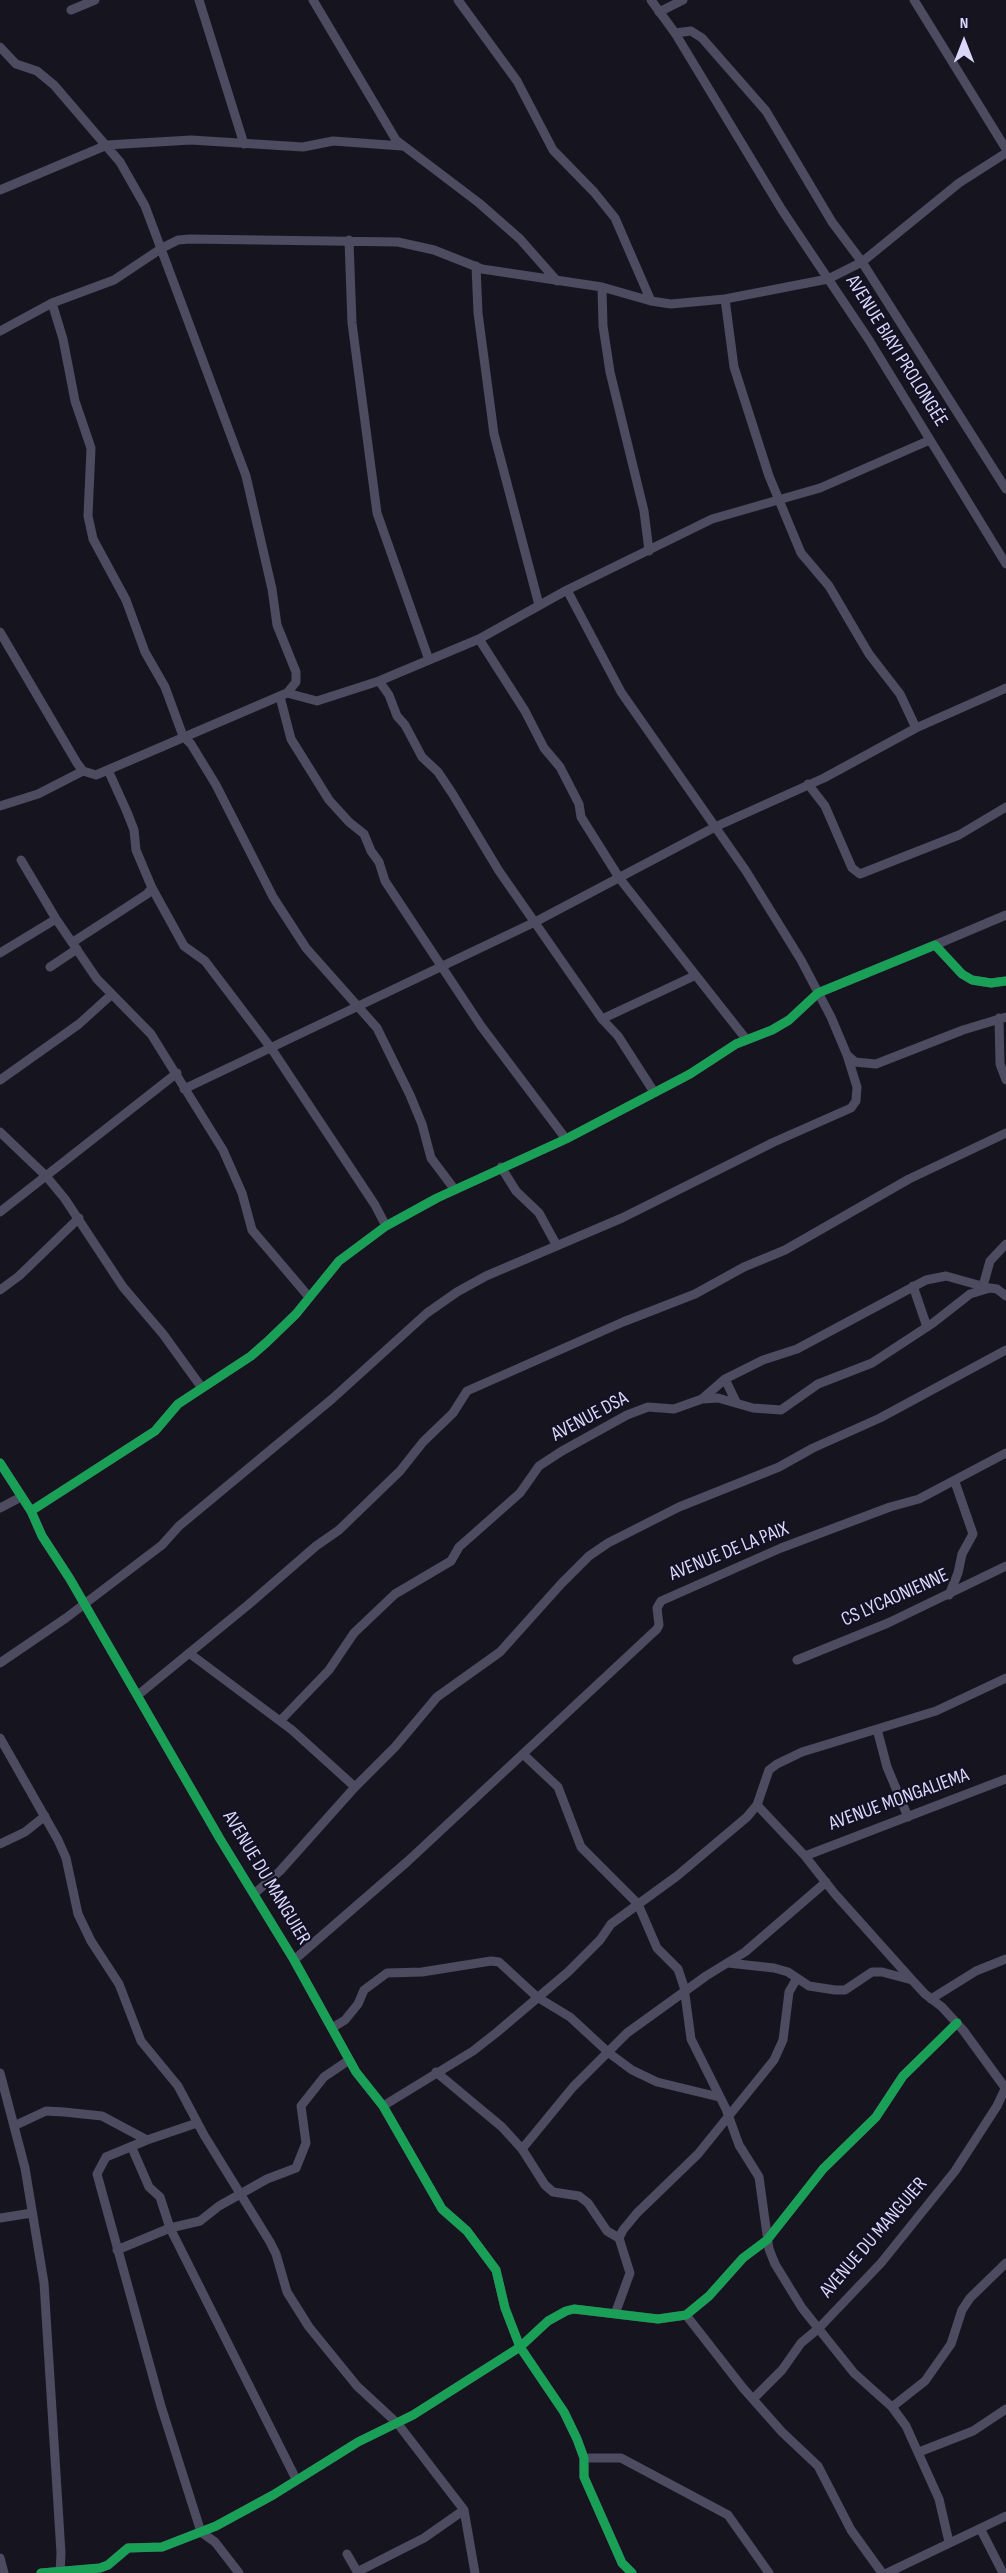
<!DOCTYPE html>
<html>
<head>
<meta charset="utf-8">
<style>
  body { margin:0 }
  #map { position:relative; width:1006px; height:2573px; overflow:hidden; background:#16151f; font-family:"Sofia Sans Condensed",sans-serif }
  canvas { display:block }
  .north { position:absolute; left:934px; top:12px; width:60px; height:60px; -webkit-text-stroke:4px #131123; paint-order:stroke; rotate:0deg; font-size:16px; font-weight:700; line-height:24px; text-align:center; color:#dad7fb }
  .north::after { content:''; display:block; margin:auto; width:21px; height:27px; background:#dad7fb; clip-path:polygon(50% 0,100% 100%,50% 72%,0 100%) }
</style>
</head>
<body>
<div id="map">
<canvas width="1006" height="2573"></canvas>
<div class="north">N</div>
</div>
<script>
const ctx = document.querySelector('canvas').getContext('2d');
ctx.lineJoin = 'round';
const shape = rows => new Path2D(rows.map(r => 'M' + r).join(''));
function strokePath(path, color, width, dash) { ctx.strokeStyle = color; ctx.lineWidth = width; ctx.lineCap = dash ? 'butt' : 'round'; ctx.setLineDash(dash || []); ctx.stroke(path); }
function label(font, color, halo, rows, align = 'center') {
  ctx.font = font + ' "Sofia Sans Condensed",sans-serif'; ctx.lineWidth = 4.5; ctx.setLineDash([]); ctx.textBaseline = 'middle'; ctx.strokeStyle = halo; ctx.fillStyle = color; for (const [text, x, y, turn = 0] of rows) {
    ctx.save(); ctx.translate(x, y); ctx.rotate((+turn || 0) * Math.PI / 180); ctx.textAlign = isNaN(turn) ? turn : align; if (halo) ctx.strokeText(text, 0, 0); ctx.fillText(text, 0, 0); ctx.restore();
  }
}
strokePath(shape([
  [199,0,244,144],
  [313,0,396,140,479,203,520,239,557,281],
  [458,0,517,81,553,150,594,192,615,218,651,301],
  [651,0,675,33,782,210,869,340,1006,564],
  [914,0,1006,149],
  [71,10,95,0],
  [659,12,683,0],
  [675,33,691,31,702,38,766,111,832,222,862,262,1006,489],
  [0,47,16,64,37,71,54,85,120,162,145,206,246,476,272,589,277,625,296,672,296,682,287,693],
  [0,190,107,145,191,140,303,147,333,141,402,146],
  [349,240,352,323,377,513,429,660],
  [476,266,478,313,494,434,539,605],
  [602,287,603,326,610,372,644,511,649,551],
  [725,299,734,367,769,476,801,553,829,586,869,654,900,694,916,728],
  [52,303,63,339,75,401,91,448,88,516,93,539,126,600,145,652,165,687,183,736,191,744,216,785,273,897,306,948,377,1028,410,1095,422,1124,431,1158,455,1190],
  [0,331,52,303,114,280,162,248,178,240,190,239,398,242,434,250,482,269,602,287,651,301,671,304,725,299,828,279,862,262,959,183,1006,153],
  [567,590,621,692,746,871,801,960,831,1017,847,1055,855,1062,876,1064,963,1030,1006,1017],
  [0,632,77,763,83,771,96,775,287,693,317,701,379,681,479,639,567,590,712,519,820,488,930,440],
  [479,639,525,711,544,748,560,767,579,804,581,817,620,879,746,1039],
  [379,681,389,695,397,716,405,725,422,757,438,772,452,793,499,871,602,1019,618,1036,654,1092],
  [280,697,291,739,329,800,349,822,364,834,371,851,379,862,385,881,481,1026,566,1139],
  [808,784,825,806,852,868,860,874,959,835,1006,807],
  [0,806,38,794,83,771],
  [21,860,56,919,97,979,151,1034,223,1150,242,1193,252,1230,309,1297],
  [152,888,184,946,205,961,271,1048,375,1205,386,1226],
  [73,942,147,894,152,888,136,850,134,830,127,812,108,770],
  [935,945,1006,915],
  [0,953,56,919],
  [50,967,77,949],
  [999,1018,1000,1064,1006,1080],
  [602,1019,694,976],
  [0,1080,79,1024,111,995],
  [184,1089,535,922,715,827,824,778,916,728,1006,688],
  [0,1132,46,1176,65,1199,123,1287,163,1334,202,1388],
  [501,1167,516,1191,539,1213,557,1246],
  [0,1212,177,1073],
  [913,1286,927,1327],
  [983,1286,990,1261,1006,1244],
  [0,1290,19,1276,79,1218],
  [725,1379,736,1402],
  [702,1399,725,1379,763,1360,797,1349,926,1280,946,1276,989,1288],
  [0,1463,31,1511,42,1536,70,1579,220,1839,294,1960,356,2072,383,2106,442,2209,467,2231,496,2270,505,2308,520,2347,564,2412,577,2439,584,2458,584,2477,622,2563,632,2573],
  [0,1508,21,1497],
  [31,1511,155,1431,178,1404,251,1356,267,1342,296,1314,339,1261,386,1226,437,1198,566,1139,690,1074,736,1044,772,1030,789,1020,818,993,935,945,962,974,972,980,991,983,1006,981],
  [949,1595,958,1573,962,1554,973,1534,955,1482],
  [189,1653,292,1730,355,1787],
  [797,1660,888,1623,1006,1566],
  [0,1663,66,1618,162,1545,179,1526,332,1399,427,1313,457,1292,486,1276,622,1218,774,1142,851,1108,856,1101,857,1087,847,1055],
  [138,1695,248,1605,316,1546,339,1530,400,1471,423,1442,453,1413,467,1391,623,1322,695,1294,744,1267,785,1250,909,1179,1006,1133],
  [280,1721,329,1670,354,1633,395,1594,451,1561,459,1547,520,1493,539,1466,562,1451,627,1415,648,1407,674,1409,702,1399,718,1398,753,1408,781,1410,818,1384,872,1363,933,1323,970,1294,990,1288,997,1289,1006,1296],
  [877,1729,887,1767,908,1817],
  [0,1738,58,1840,66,1858,78,1914,91,1941,119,1984,141,2041,178,2086,204,2135,270,2242,276,2254,287,2292,309,2327,357,2386,398,2424,464,2510,475,2573],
  [523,1754,558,1787,581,1847,638,1904,657,1948,678,1969,684,1987,691,2039,726,2109,739,2145,759,2177,769,2249,775,2264,802,2308,854,2373,892,2407,906,2426,939,2499,949,2542],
  [757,1805,805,1856,835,1894,912,1980],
  [0,1844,25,1832,45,1816],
  [805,1856,1006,1779],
  [254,1894,280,1871,355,1787,395,1747,437,1697,500,1652,561,1584,589,1556,608,1543,679,1507,779,1467,813,1448,880,1418,1006,1350],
  [294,1960,408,1861,657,1629,659,1625,657,1608,661,1601,781,1548,890,1507,919,1499,1006,1453],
  [728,1963,774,1968,788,1972,809,1986,835,1990,845,1990,872,1972,882,1972,912,1980,925,1994,942,2007,963,2030,1006,2089],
  [931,1999,976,1971,1006,1959],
  [332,2028,345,2020,358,2004,364,1990,387,1973,422,1972,491,1961,499,1962,537,1997,570,2017,609,2053,632,2070,657,2082,719,2097],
  [436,2072,502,2127,522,2149,545,2185,553,2192,579,2196,588,2203,607,2231,619,2238],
  [0,2073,25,2168,44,2283,61,2553,60,2573],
  [383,2106,473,2051,496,2033,568,1972,600,1940,611,1924,677,1876,747,1817,757,1805,769,1770,777,1764,802,1752,936,1711,1006,1678],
  [14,2126,46,2111,64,2112,102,2116,147,2140,197,2123],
  [147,2140,106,2157,97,2174,161,2406,201,2532,215,2542,239,2573],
  [132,2148,149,2187,160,2197,170,2228,296,2479],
  [522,2149,573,2087,627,2033,706,1976,745,1952,826,1882],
  [0,2218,32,2213],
  [117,2250,170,2228,200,2221,219,2206,267,2179,296,2168,306,2143,301,2106,324,2077,349,2060],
  [615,2314,630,2273,619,2238,623,2230,637,2213,698,2154,774,2060,783,2040,789,1992,797,1978],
  [686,2315,743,2388,782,2432,818,2466,851,2530,882,2573],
  [753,2399,782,2370,801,2343,819,2328,881,2263,955,2171,997,2106,1006,2087],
  [892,2407,925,2381,951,2344,962,2310,970,2298,1006,2263],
  [919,2452,973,2431,1006,2409],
  [584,2458,621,2458,728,2515,769,2573],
  [981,2530,1003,2573],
  [347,2554,358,2573],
  [0,2558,4,2573],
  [357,2572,424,2538,464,2510],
  [41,2573,100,2568,108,2565,128,2548,162,2547,216,2526,273,2495,358,2442,413,2415,520,2347,548,2321,566,2311,574,2309,658,2319,686,2315,709,2296,743,2258,767,2240,823,2169,876,2117,903,2076,957,2023],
  [887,2573,1006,2516]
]), '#4c4b5f', 9);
strokePath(shape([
  [0,1463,31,1511,42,1536,70,1579,220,1839,294,1960,356,2072,383,2106,442,2209,467,2231,496,2270,505,2308,520,2347,564,2412,577,2439,584,2458,584,2477,622,2563,632,2573],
  [31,1511,155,1431,178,1404,251,1356,267,1342,296,1314,339,1261,386,1226,437,1198,566,1139,690,1074,736,1044,772,1030,789,1020,818,993,935,945,962,974,972,980,991,983,1006,981],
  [41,2573,100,2568,108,2565,128,2548,162,2547,216,2526,273,2495,358,2442,413,2415,520,2347,548,2321,566,2311,574,2309,658,2319,686,2315,709,2296,743,2258,767,2240,823,2169,876,2117,903,2076,957,2023]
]), '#1a9f57', 9);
label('20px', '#dad7fb', '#131123', [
  ["AVENUE BIAYI PROLONGÉE",896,351,58],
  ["AVENUE DSA",590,1417,-28],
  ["AVENUE DE LA PAIX",729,1552,-22],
  ["CS LYCAONIENNE",895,1598,-24],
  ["AVENUE MONGALIEMA",899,1800,-20],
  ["AVENUE DU MANGUIER",266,1878,59],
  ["AVENUE DU MANGUIER",874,2238,-49]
]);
</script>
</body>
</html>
